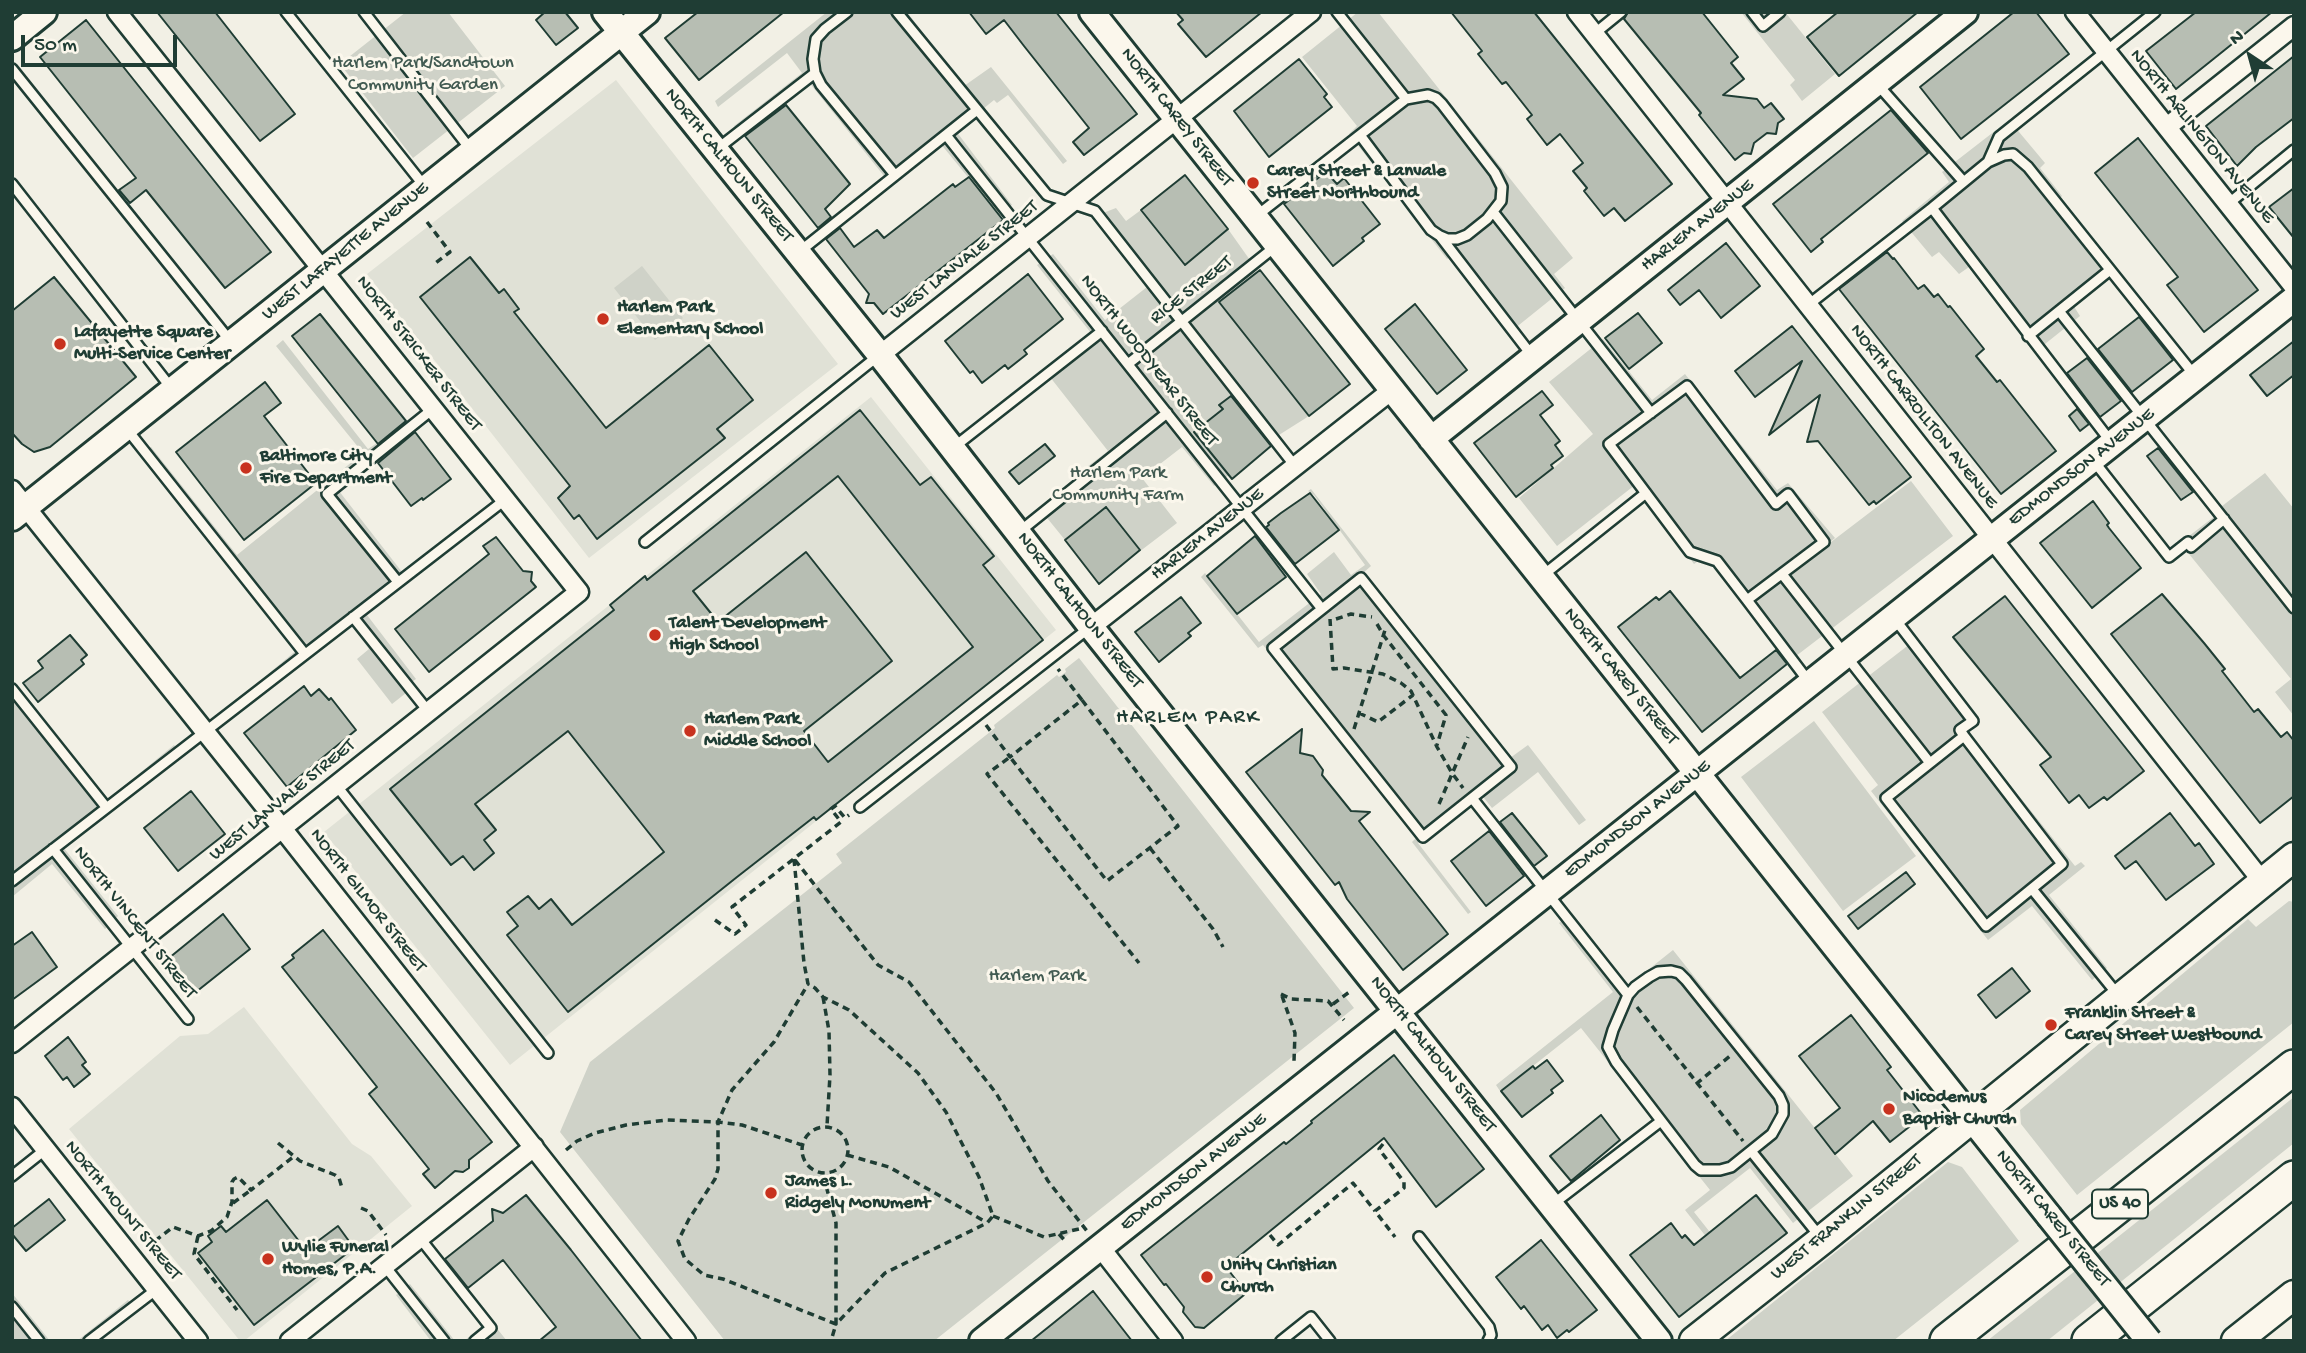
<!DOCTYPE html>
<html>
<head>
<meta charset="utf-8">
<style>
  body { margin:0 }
  #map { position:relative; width:2306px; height:1353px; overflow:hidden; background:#f2f0e5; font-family:"Gochi Hand",sans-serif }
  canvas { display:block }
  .frame { position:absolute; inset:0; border:14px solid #1f3d34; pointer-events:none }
  .north { position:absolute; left:2215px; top:21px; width:70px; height:70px; -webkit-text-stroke:5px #fbf7ec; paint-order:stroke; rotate:324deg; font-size:19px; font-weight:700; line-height:28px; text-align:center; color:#1f3d34 }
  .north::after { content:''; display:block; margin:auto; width:24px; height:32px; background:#1f3d34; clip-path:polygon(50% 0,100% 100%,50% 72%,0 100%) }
  .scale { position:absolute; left:21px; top:35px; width:156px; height:32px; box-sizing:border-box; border:4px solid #1f3d34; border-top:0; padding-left:9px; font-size:21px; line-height:24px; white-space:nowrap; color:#1f3d34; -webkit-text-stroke:5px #fbf7ec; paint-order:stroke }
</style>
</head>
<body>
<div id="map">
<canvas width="2306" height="1353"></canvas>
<div class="frame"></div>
<div class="north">N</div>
<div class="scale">50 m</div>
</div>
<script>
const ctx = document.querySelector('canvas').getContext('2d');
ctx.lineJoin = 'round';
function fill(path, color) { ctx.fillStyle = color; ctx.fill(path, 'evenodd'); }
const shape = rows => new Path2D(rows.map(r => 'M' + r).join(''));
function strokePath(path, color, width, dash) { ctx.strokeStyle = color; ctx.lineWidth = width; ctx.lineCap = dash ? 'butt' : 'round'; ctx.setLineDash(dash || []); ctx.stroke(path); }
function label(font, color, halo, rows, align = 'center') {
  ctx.font = font + ' "Gochi Hand",sans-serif'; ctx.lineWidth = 6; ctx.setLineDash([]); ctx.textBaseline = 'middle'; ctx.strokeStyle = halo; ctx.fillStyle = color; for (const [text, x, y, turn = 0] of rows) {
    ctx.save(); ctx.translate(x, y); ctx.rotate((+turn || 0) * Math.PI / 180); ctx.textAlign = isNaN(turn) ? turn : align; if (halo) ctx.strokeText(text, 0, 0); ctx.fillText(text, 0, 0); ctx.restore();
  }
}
fill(shape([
  [616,80,838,364,589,558,367,274],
  [871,397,1056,630,510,1065,324,832],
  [244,1007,352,1144,371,1156,412,1206,244,1341,240,1341,69,1129,180,1036,208,1034]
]), '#e0e1d6');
fill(shape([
  [406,12,448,12,505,86,413,158,340,64],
  [827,12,907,12,964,86,991,67,1067,161,1063,164,1008,95,997,103,994,100,983,109,1040,182,1034,187,976,115,956,131,1012,205,999,215,940,143,822,236,818,228,820,230,861,198,859,196,884,176,808,81,740,133,734,126,802,73,787,53,718,107,715,101],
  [1358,12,1378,12,1573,258,1554,274,1565,288,1514,329,1455,253,1447,259,1349,134,1357,126,1302,57],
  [1741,12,1785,12,1835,74,1802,101,1790,85,1795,80],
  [2009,120,2045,163,2040,168,2062,196,2059,199,2110,263,2080,288,2085,295,2073,305,2080,316,2035,352,1969,267,1959,274,1939,252,1932,257,1902,221,1949,182,1942,172],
  [1116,208,1126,221,1141,210,1185,264,1228,229,1257,270,1255,272,1309,416,1271,440,1233,394,1220,405,1223,410,1195,432,1229,475,1214,486,1182,447,1142,478,1177,523,1139,552,1140,549,1106,507,1065,540,1039,508,1084,473,1083,470,1108,451,1050,377,979,434,973,426,1091,333,1037,265,1053,254,1105,320,1147,287,1094,220,1103,213],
  [642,266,683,318,655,340,614,288],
  [1603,339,1652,400,1685,374,1777,490,1788,483,1835,538,1814,555,1911,481,1953,536,1796,656,1755,601,1746,608,1705,556,1694,564,1635,485,1557,546,1519,498,1593,434,1549,382],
  [283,340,368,449,377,443,379,445,406,423,413,433,339,491,402,572,435,548,436,550,484,521,367,615,416,679,403,688,406,693,392,704,357,659,369,649,349,622,227,711,226,709,298,649,142,452,151,447,237,555,363,453,276,346],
  [2265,473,2294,509,2294,716,2275,692,2291,679,2180,543,2215,516,2213,513],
  [1311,489,1371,566,1362,574,1510,758,1528,745,1586,820,1579,825,1538,772,1492,808,1480,793,1418,843,1471,912,1468,914,1412,842,1416,838,1263,645,1258,648,1201,577,1205,573,1259,642,1321,594,1307,574,1334,552,1351,575,1365,565,1314,495,1308,491],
  [1915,640,1980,722,1968,732,2075,866,2081,862,2085,866,2049,895,2107,968,2092,980,2032,906,1988,940,1871,791,1878,785,1822,712],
  [1079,658,1354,1008,934,1341,725,1341,560,1132,590,1062,842,863,836,854,995,728,994,725,1057,675,1059,677,1066,672,1065,669],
  [12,680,107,800,174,745,181,754,63,847,118,916,105,929,52,864,12,897],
  [1814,721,1916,856,1843,911,1741,777],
  [2289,901,2294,902,2294,1022,2077,1195,2021,1124,2020,1110,2248,919,2256,927],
  [1572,913,1629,985,1673,950,1853,1176,1793,1223,1750,1168,1694,1212,1739,1269,1734,1272,1685,1210,1710,1190,1581,1028,1504,1089,1500,1091,1496,1085,1613,992,1559,923],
  [2294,1097,2294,1143,2047,1341,1987,1341],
  [1948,1162,1962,1167,2019,1241,1893,1341,1725,1341],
  [442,1258,443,1261,507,1341,464,1341,482,1326,435,1264],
  [410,1284,455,1341,431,1341,396,1295],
  [12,1293,50,1341,12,1341],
  [128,1300,135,1308,94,1341,77,1341]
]), '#cfd2c8');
const building = shape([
  [157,12,215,12,295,114,260,141,157,12],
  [545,12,565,12,578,28,556,45,536,20,545,12],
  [698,12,784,12,699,80,665,38,698,12],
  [969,12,1056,12,1137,114,1084,155,1073,142,1089,128,1024,46,1004,20,986,34,969,12],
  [1176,12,1262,12,1206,57,1178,24,1183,20,1176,12],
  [1451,12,1534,12,1672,184,1625,221,1614,208,1604,216,1584,191,1587,188,1573,171,1583,163,1560,134,1547,145,1527,119,1532,115,1506,82,1502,84,1478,54,1482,51,1451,12],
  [1628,12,1702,12,1738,57,1731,63,1744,79,1723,95,1757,99,1764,108,1771,103,1784,119,1778,123,1776,134,1767,133,1754,143,1751,154,1744,153,1735,160,1699,115,1701,113,1624,19,1628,12],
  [1838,12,1918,12,1839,76,1807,37,1838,12],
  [2014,12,2036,12,2069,54,1961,139,1920,87,2014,12],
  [2196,12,2272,12,2176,89,2146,51,2196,12],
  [86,20,271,252,225,288,146,190,130,203,119,190,136,178,40,57,86,20],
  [2294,56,2294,118,2256,147,2237,166,2206,126,2294,56],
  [1299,59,1327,94,1324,97,1332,107,1269,157,1234,111,1299,59],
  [786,105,850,184,825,209,831,217,818,228,745,136,786,105],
  [1891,110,1928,153,1821,239,1823,242,1811,252,1773,204,1891,110],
  [2138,138,2258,290,2204,332,2167,285,2178,277,2095,173,2138,138],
  [1326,172,1337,184,1344,178,1380,224,1362,238,1364,241,1333,266,1284,204,1326,172],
  [1185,175,1228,229,1185,265,1141,210,1185,175],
  [969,177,1003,220,883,314,874,303,866,303,869,294,826,239,840,228,854,247,877,230,884,238,953,184,955,187,969,177],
  [2294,188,2294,238,2269,207,2294,188],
  [1726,243,1760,286,1721,318,1699,290,1680,305,1668,290,1726,243],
  [1887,252,1893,259,1894,258,1918,289,1924,285,1934,297,1938,294,1948,307,1950,306,1984,349,1976,356,1997,382,2000,380,2056,451,2001,494,1839,289,1887,252],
  [470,257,499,293,504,289,519,309,514,312,606,428,709,345,753,400,717,429,725,438,597,539,579,515,574,519,558,498,570,486,420,297,470,257],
  [1260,270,1350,384,1309,416,1219,302,1260,270],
  [1028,274,1063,319,1024,350,1027,354,1008,369,1005,365,982,383,973,371,970,373,945,341,1028,274],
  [54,277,136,377,50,447,34,452,22,444,12,433,12,311,54,277],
  [1415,304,1467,370,1437,394,1385,329,1415,304],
  [1638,313,1662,343,1629,369,1605,338,1638,313],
  [320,314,406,421,378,444,292,336,320,314],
  [2139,317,2173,360,2132,392,2098,349,2139,317],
  [1792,326,1911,477,1876,504,1874,501,1869,505,1818,441,1807,442,1820,395,1769,435,1802,361,1755,397,1735,371,1792,326],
  [2294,341,2294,375,2267,396,2250,375,2294,341],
  [2087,358,2121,401,2100,417,2067,373,2087,358],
  [265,382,281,403,264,416,316,483,244,540,176,452,265,382],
  [1542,391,1553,405,1540,415,1560,441,1555,445,1563,456,1551,465,1553,468,1516,497,1474,443,1542,391],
  [1231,396,1271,446,1232,479,1194,432,1223,409,1219,405,1231,396],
  [2077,409,2089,424,2080,431,2069,416,2077,409],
  [860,410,920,485,931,477,994,556,983,565,1043,640,816,820,814,817,737,877,568,1012,507,935,518,926,507,912,528,896,539,909,551,899,572,925,664,852,568,731,475,804,496,830,484,840,494,853,474,870,463,856,451,865,390,789,614,610,610,605,645,576,647,580,860,410],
  [838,476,973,647,828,762,804,731,892,661,852,610,806,552,718,622,693,591,838,476],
  [415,432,451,479,423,500,422,498,411,506,378,463,415,432],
  [1045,444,1055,456,1019,484,1009,472,1045,444],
  [2158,448,2193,492,2181,500,2147,456,2158,448],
  [1310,493,1339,530,1295,564,1266,527,1269,525,1268,523,1281,513,1310,493],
  [2093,501,2109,523,2107,525,2109,528,2141,568,2092,608,2040,543,2093,501],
  [1106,507,1140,550,1099,584,1065,540,1106,507],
  [1255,536,1286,577,1237,614,1207,576,1255,536],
  [496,537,523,571,532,572,531,581,536,587,429,672,395,629,489,554,483,546,496,537],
  [1670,591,1740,678,1776,650,1787,664,1702,732,1618,627,1656,597,1659,600,1670,591],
  [2162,594,2204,643,2225,669,2222,671,2254,712,2258,709,2281,737,2287,732,2294,741,2294,796,2260,823,2111,634,2162,594],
  [2005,596,2144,771,2107,800,2104,797,2089,808,2079,795,2069,803,2040,765,2051,757,1953,637,2005,596],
  [1181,597,1201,623,1188,633,1191,636,1159,662,1135,632,1181,597],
  [70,635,87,655,81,660,84,664,38,702,23,683,43,668,38,661,70,635],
  [304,686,311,696,319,689,329,700,331,698,356,730,287,787,244,733,304,686],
  [1302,729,1300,753,1313,756,1323,770,1322,775,1351,811,1370,812,1359,821,1448,934,1403,970,1347,899,1339,882,1335,885,1246,772,1302,729],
  [191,791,225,834,178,871,144,828,191,791],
  [1512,813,1547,856,1534,866,1500,822,1512,813],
  [2170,813,2195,846,2199,843,2214,864,2166,900,2136,861,2125,869,2115,856,2170,813],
  [1489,831,1524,876,1486,906,1451,861,1489,831],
  [1906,872,1915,884,1858,929,1848,916,1906,872],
  [223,914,250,949,196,992,169,958,223,914],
  [323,930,492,1142,469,1160,469,1168,463,1172,455,1171,435,1188,423,1174,429,1169,369,1094,377,1087,282,967,294,958,292,955,323,930],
  [32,932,57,967,12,1000,12,946,32,932],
  [2012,968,2030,991,1996,1018,1978,995,2012,968],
  [1851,1015,1891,1067,1887,1070,1923,1116,1890,1142,1873,1121,1835,1154,1815,1128,1840,1108,1799,1056,1851,1015],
  [68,1037,86,1062,82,1065,90,1074,74,1087,67,1077,63,1080,45,1056,68,1037],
  [1394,1055,1484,1169,1436,1207,1384,1138,1226,1267,1240,1285,1239,1289,1244,1295,1204,1328,1195,1327,1183,1312,1184,1307,1166,1284,1164,1285,1141,1255,1284,1142,1286,1144,1312,1123,1311,1121,1394,1055],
  [1547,1060,1563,1081,1551,1090,1553,1093,1522,1117,1501,1091,1533,1066,1535,1069,1547,1060],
  [1601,1115,1620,1140,1571,1181,1550,1156,1601,1115],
  [526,1195,571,1250,642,1341,539,1341,556,1327,503,1260,468,1288,445,1259,493,1221,492,1209,503,1213,526,1195],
  [1756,1195,1787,1233,1679,1317,1630,1255,1671,1223,1682,1238,1685,1235,1694,1245,1756,1195],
  [49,1199,65,1220,26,1251,12,1234,12,1228,49,1199],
  [267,1200,306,1250,338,1226,354,1248,254,1325,198,1253,212,1242,208,1236,221,1226,226,1232,267,1200],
  [1541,1240,1597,1310,1569,1332,1567,1330,1557,1338,1548,1325,1542,1330,1524,1306,1521,1309,1496,1277,1541,1240],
  [1093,1291,1132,1341,1031,1341,1051,1325,1093,1291]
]);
fill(building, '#b7beb3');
strokePath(building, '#1f3d34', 2);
const lane = shape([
  [286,12,425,187],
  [364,12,471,150],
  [847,12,825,29,816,39,813,59,815,73,821,85,895,175],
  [897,12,1047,195,1095,211,1295,466],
  [1337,12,1406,99],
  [1752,12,1763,26,1780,12],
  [1594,34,1621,12],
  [12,69,231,342],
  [1878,85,1963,181],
  [946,135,1322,609],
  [1360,135,1431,230,1440,236,1533,357],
  [717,149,815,73],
  [1988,162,1999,137,2155,12],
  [12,184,172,389],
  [2228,204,2294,150],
  [1932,208,2111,442],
  [1494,213,1651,413],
  [1255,217,1406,99,1428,95,1436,98,1442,104,1495,173,1502,187,1501,201,1487,219,1467,235,1457,239,1447,239,1440,236],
  [799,252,977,110],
  [1808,305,1932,208,1988,162,2004,155,2013,154,2028,167,2195,376],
  [2059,311,2294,608],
  [2028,336,2110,270],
  [1128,364,1276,246],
  [126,428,305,654],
  [954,447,1102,331],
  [2093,460,2169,557,2188,542,2191,547,2224,519],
  [1019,532,1167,413],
  [645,542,878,356],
  [1782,574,1930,763],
  [1542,576,1646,493],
  [1361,578,1511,767,1423,837,1273,648,1361,578],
  [398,582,327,494,434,408],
  [1747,600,1824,542,1788,494,1776,504,1687,386,1609,444,1690,552,1717,561,1747,600,1809,682],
  [353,617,428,711],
  [1894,618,1973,721,1960,730,1964,736],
  [12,689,106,807],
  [1964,736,2062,864,1986,926,1886,798,1964,736],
  [336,785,548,1053],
  [1472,798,1628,995],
  [860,807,1089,628],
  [53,849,188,1019],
  [12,881,506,499],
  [2032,889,2118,995],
  [1671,971,1679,973,1686,980,1779,1096,1783,1105,1783,1114,1772,1134,1731,1167,1720,1170,1701,1170,1695,1165,1616,1062,1608,1047,1613,1030,1628,995,1635,987,1649,977,1658,972,1671,971],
  [1751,1151,1821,1238],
  [12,1176,46,1149],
  [1553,1204,1661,1121],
  [419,1237,491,1328,475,1341],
  [1419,1237,1489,1327,1491,1335,1488,1341],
  [384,1265,444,1341],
  [12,1307,39,1341],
  [89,1341,157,1289],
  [1281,1341,1311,1317,1330,1341]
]);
const street = shape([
  [1577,12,2262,881],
  [2075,12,2294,287],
  [2167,127,2294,26],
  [880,355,1311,12],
  [12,490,282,828,686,1341],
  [1091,627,1392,390],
  [12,1043,579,592,117,12],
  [12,1107,198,1341],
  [1100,1247,1173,1341],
  [290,1341,534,1147]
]);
const secondary = shape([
  [605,12,880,355,1091,627,1659,1341],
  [1092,12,2049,1216],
  [12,38,44,12],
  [1431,439,1965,12],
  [12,518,647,12],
  [982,1341,2294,299]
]);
const primary = shape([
  [1694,1341,1822,1240,2294,857],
  [2236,1341,2294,1295]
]);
const highway = shape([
  [1947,1341,2294,1067],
  [2089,1341,2294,1178]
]);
strokePath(lane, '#1f3d34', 14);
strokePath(street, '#1f3d34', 23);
strokePath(secondary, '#1f3d34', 30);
strokePath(primary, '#1f3d34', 33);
strokePath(highway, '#1f3d34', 38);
strokePath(shape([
  [427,222,450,252,433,265],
  [1330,619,1333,669,1344,668,1383,674,1401,683,1411,691,1437,747,1452,773,1463,788],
  [1336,619,1351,614,1372,617],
  [1377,624,1384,636,1446,715,1437,745],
  [1082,700,1178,826,1107,881,1010,757,987,774,1139,963],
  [1359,713,1378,722,1413,695],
  [986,725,1010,757,1082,700,1058,669],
  [1354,729,1385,630],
  [1439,804,1468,737],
  [1150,848,1213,929,1223,947],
  [794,859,804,963,808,984,774,1042,732,1090,718,1122,718,1169,715,1179,689,1219,678,1241,685,1259,704,1275,723,1279,836,1324,885,1273,987,1223,993,1216,979,1177,946,1112,918,1073,849,1010,823,997,815,988,808,984],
  [795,860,878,965,909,982,996,1093,1048,1181,1087,1231],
  [715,920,735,934,746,925,732,907,841,822,831,809,835,806,845,818,849,815],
  [1281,994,1291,999,1328,1001,1344,1020],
  [1282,996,1295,1033,1294,1061],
  [823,997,829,1031,830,1075,827,1126],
  [1333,1004,1352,990],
  [1637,1007,1743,1141],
  [1696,1084,1730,1056],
  '802 1150a23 23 0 1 1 46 0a23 23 0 1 1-46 0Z',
  [278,1143,300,1161,335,1175,339,1178,342,1188],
  [1383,1144,1379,1149,1404,1182,1404,1188,1375,1211,1395,1237],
  [566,1150,577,1141,595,1133,626,1125,666,1120,718,1122,742,1125,802,1145],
  [847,1155,889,1167,986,1222],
  [825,1175,825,1182,836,1223,836,1324,831,1341],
  [233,1203,251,1190],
  [361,1208,368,1211,386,1235],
  [993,1216,1044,1237,1083,1228],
  [1059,1234,1066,1242],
  [1270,1235,1278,1245,1353,1183,1375,1211],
  [198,1236,194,1254,237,1310],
  [155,1241,173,1227,198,1236,211,1231,227,1217,232,1202,232,1182,234,1179,238,1177,251,1190,293,1157]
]), '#1f3d34', 3.5, [7, 5]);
strokePath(lane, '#fbf7ec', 9);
strokePath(street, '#fbf7ec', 18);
strokePath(secondary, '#fbf7ec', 24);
strokePath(primary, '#fbf7ec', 28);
strokePath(highway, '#fbf7ec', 33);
const secondaryBridge = shape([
  [2049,1216,2149,1341]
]);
strokePath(secondaryBridge, '#1f3d34', 30, []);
strokePath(secondaryBridge, '#fbf7ec', 24);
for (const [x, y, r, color] of [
  [1253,183,7,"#c8321e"],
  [603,319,7,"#c8321e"],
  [60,344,7,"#c8321e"],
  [246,468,7,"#c8321e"],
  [655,635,7,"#c8321e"],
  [690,731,7,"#c8321e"],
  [2051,1025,7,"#c8321e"],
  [1889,1109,7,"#c8321e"],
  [771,1193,7,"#c8321e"],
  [268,1259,7,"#c8321e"],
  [1207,1277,7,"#c8321e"]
]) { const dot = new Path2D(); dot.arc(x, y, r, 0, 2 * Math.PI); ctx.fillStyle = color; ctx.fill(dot); strokePath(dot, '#fbf7ec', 2.5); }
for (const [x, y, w] of [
  [2120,1204,56]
]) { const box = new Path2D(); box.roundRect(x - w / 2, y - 14.5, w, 29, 5); ctx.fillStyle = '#fbf7ec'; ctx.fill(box); strokePath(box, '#1f3d34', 2); }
label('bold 18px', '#1f3d34', null, [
  ["US 40",2120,1204]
]);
label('19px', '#425b52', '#fbf7ec', [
  ["Harlem Park/Sandtown",423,64],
  ["Community Garden",423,86],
  ["Harlem Park",1118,474],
  ["Community Farm",1118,496],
  ["Harlem Park",1037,977]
]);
label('19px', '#1f3d34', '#fbf7ec', [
  ["NORTH CAREY STREET",1176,118,52],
  ["NORTH ARLINGTON AVENUE",2201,137,51],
  ["NORTH CALHOUN STREET",728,166,51],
  ["HARLEM AVENUE",1698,226,-38],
  ["WEST LAFAYETTE AVENUE",346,252,-39],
  ["WEST LANVALE STREET",965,261,-38],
  ["RICE STREET",1192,291,-38],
  ["NORTH STRICKER STREET",418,354,52],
  ["NORTH WOODYEAR STREET",1148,361,52],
  ["NORTH CARROLLTON AVENUE",1923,417,52],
  ["EDMONDSON AVENUE",2082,468,-38],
  ["HARLEM AVENUE",1208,535,-38],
  ["NORTH CALHOUN STREET",1079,611,52],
  ["NORTH CAREY STREET",1620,677,51],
  ["WEST LANVALE STREET",283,801,-39],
  ["EDMONDSON AVENUE",1638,820,-38],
  ["NORTH GILMOR STREET",367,901,52],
  ["NORTH VINCENT STREET",134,923,52],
  ["NORTH CALHOUN STREET",1432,1055,52],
  ["EDMONDSON AVENUE",1194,1173,-38],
  ["NORTH MOUNT STREET",122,1211,51],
  ["WEST FRANKLIN STREET",1847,1218,-39],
  ["NORTH CAREY STREET",2052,1219,51]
]);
label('bold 19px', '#1f3d34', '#fbf7ec', [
  ["Carey Street & Lanvale",1267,172],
  ["Street Northbound",1267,194],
  ["Harlem Park",617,308],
  ["Elementary School",617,330],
  ["Lafayette Square",74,333],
  ["Multi-Service Center",74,355],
  ["Baltimore City",260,457],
  ["Fire Department",260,479],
  ["Talent Development",669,624],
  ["High School",669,646],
  ["Harlem Park",704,720],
  ["Middle School",704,742],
  ["Franklin Street &",2065,1014],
  ["Carey Street Westbound",2065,1036],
  ["Nicodemus",1903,1098],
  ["Baptist Church",1903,1120],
  ["James L.",785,1182],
  ["Ridgely Monument",785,1204],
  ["Wylie Funeral",282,1248],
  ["Homes, P.A.",282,1270],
  ["Unity Christian",1221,1266],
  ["Church",1221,1288]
], 'left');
ctx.letterSpacing = '2px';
label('21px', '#1f3d34', '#fbf7ec', [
  ["HARLEM PARK",1188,719]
]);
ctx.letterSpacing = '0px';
</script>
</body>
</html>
